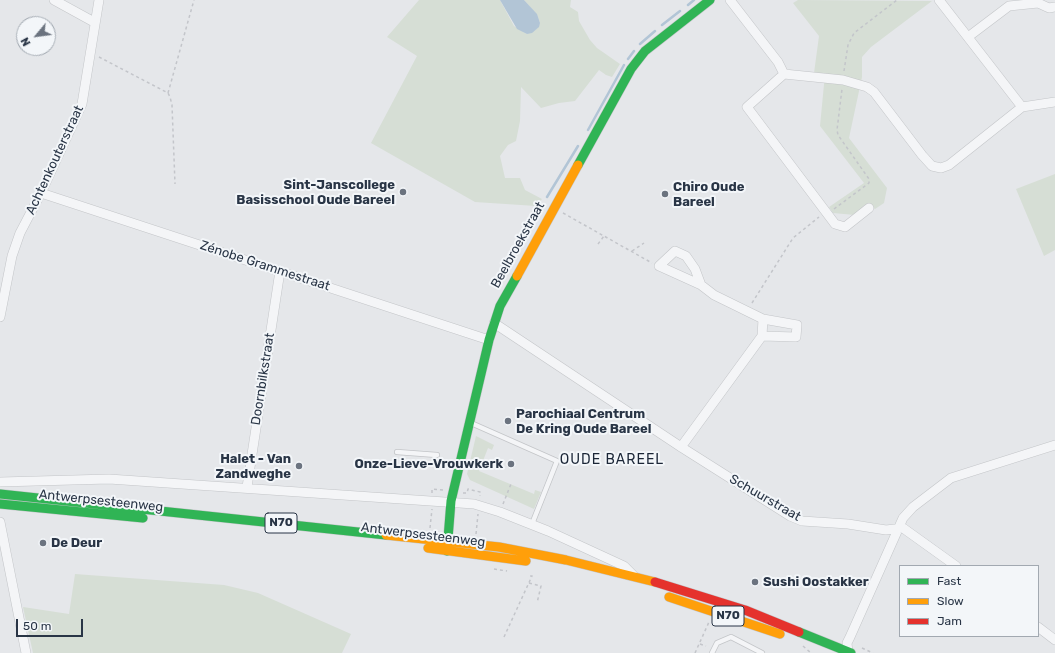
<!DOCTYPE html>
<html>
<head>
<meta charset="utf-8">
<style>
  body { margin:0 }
  #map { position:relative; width:1055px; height:653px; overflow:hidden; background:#e5e7ea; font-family:Rubik,sans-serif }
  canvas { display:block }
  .legend { position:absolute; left:899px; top:565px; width:140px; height:72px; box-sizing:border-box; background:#f3f6f9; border:1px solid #a2a9b1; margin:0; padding:5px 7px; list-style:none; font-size:12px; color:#293546 }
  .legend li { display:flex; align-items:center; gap:8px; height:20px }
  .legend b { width:20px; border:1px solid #a2a9b1 }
  .north { position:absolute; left:16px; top:16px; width:40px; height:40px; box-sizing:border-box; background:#f3f6f9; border:1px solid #a2a9b1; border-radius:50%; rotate:241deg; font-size:11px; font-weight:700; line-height:16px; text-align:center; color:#293546 }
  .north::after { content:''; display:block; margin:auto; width:14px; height:18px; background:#6b737f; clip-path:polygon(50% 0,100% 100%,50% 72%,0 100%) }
  .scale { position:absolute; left:16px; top:619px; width:67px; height:18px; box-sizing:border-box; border:2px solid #293546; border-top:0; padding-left:5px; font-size:12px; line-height:14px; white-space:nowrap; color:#293546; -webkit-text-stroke:3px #f3f6f9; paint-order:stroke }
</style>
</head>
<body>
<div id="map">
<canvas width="1055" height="653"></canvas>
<ul class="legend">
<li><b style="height:5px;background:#30b455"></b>Fast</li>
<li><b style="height:5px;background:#ff9f0a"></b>Slow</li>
<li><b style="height:5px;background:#e5322d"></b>Jam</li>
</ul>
<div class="north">N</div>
<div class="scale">50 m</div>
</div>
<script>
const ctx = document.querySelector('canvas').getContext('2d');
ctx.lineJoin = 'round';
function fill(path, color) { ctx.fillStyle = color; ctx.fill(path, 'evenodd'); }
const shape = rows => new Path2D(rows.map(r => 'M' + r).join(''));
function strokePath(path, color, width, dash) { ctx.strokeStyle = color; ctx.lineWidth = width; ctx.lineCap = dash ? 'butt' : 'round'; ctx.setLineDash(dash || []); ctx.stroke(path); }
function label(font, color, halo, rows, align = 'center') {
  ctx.font = font + ' Rubik,sans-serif'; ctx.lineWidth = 4; ctx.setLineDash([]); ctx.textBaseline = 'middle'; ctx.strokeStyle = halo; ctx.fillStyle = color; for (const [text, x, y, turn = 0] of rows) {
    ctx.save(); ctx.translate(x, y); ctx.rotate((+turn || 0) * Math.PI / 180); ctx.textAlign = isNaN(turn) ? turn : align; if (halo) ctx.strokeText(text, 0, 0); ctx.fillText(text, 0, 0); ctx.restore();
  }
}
fill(shape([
  [419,0,500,0,514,26,527,34,536,29,540,23,537,15,524,0,571,0,570,7,578,12,579,21,590,40,597,48,620,64,612,77,606,75,599,70,575,101,559,103,541,108,521,87,520,121,516,141,508,145,500,156,505,178,520,178,525,190,542,199,536,206,475,202,371,143,417,56,387,37],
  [798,0,932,1,871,47,862,57,862,77,849,138,887,188,884,203,875,209,867,205,855,215,833,213,829,207,864,183,820,126,825,74,814,73,819,36,793,3],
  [1055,174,1055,250,1044,256,1016,189],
  [476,436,494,445,492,450,488,448,479,471,534,494,535,490,541,492,534,509,470,480,467,474],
  [75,574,224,585,258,593,351,634,342,653,33,653,23,607,69,614]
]), '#d6ded5');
fill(shape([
  [500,0,524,0,537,14,540,23,539,27,532,33,527,34,517,29]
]), '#b2c5d6');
strokePath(shape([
  [688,5,694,0],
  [662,25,680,11],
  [640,44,655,31],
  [628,59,634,51],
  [588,130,624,65],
  [547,197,578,146]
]), '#b2c5d6', 2.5);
const lane = shape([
  [471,423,557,461,532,524],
  [397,452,437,455],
  [712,653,717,643,731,637,762,653]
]);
const street = shape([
  [54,0,94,22],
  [730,0,778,62,784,74],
  [939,0,1022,107],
  [968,37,1009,6,1038,3,1049,8,1055,7],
  [784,74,843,80,867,87,874,92,922,155,932,166,941,168,949,165,1022,107,1055,102],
  [784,74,747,107,835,224,845,227,869,208],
  [41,193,489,340],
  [0,317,12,256,20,233,41,193,82,104,99,0],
  [494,323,681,447,790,516,802,521,848,524,886,530,903,528,956,566],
  [762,336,796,337,797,325,763,319],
  [681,447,762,336,763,319,714,295,701,285,695,269,686,256,675,251,659,266,701,285],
  [0,482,109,479,474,504,500,512,548,531,624,566,633,575],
  [247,487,280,271],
  [0,522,26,653],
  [1038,627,1055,640],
  [848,653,847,643,850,637,903,518,913,507,951,478,1055,445]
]);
const fast = shape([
  [578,165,631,69,645,51,710,0],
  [0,494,386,535],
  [0,504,143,518],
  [447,551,451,501,489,340,500,306,517,276],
  [799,632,851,653]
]);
const slow = shape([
  [517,276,578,165],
  [386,535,499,547,566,560,655,582],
  [428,548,526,561],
  [669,597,780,634]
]);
const jam = shape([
  [655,582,745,610,799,632]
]);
strokePath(lane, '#c3c5c8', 6);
strokePath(street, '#c3c5c8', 10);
strokePath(fast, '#c3c5c8', 10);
strokePath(slow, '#c3c5c8', 10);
strokePath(jam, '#c3c5c8', 10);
strokePath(shape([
  [99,57,168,93,170,97,172,105,175,184],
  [844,71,848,45,854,33,897,0],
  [168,93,194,0],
  [834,209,869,183,869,179,838,135,837,130,842,89],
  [563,213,652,263],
  [598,244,604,236],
  [632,251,644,243],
  [752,303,793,238,819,217],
  [432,493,432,489,444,490],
  [463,493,467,493,468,489,480,492,480,496],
  [503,504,511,484],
  [430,528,432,509],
  [476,534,478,514],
  [494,569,507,571],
  [529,583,541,586,537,603],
  [504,637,532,576,530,576],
  [700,644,706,646],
  [803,646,811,653],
  [862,648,873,653],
  [695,653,709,622]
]), '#c3c5ca', 1.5, [3, 3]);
strokePath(lane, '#f4f5f7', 4.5);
strokePath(street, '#f4f5f7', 9);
strokePath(fast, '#30b455', 9);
strokePath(slow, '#ff9f0a', 9);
strokePath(jam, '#e5322d', 9);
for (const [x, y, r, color] of [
  [403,192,4,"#6b737f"],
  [665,194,4,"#6b737f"],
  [508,421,4,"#6b737f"],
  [511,464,4,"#6b737f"],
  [299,466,4,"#6b737f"],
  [43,543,4,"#6b737f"],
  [755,582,4,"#6b737f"]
]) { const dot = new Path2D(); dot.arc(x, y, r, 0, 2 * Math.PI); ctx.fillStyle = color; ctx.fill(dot); strokePath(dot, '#f3f6f9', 1.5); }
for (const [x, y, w] of [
  [281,523,32],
  [728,616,32]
]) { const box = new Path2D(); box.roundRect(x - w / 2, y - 10, w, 20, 3); ctx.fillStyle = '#f3f6f9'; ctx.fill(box); strokePath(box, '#293546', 1); }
label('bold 12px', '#293546', null, [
  ["N70",281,523],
  ["N70",728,616]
]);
label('13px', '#293546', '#f3f6f9', [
  ["Achtenkouterstraat",55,160,-65],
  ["Beelbroekstraat",518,245,-61],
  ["Zénobe Grammestraat",265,266,18],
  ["Doornbilkstraat",263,379,-81],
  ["Schuurstraat",765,498,30],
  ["Antwerpsesteenweg",101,501,6],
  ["Antwerpsesteenweg",423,535,7]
]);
label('bold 13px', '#293546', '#f3f6f9', [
  ["Sint-Janscollege",395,185,"right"],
  ["Basisschool Oude Bareel",395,200,"right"],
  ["Chiro Oude",673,187],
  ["Bareel",673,202],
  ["Parochiaal Centrum",516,414],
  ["De Kring Oude Bareel",516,429],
  ["Halet - Van",291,459,"right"],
  ["Zandweghe",291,474,"right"],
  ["Onze-Lieve-Vrouwkerk",503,464,"right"],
  ["De Deur",51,543],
  ["Sushi Oostakker",763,582]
], 'left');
ctx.letterSpacing = '1px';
label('14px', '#1b2637', '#f3f6f9', [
  ["OUDE BAREEL",612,460]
]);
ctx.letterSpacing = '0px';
</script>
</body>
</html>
